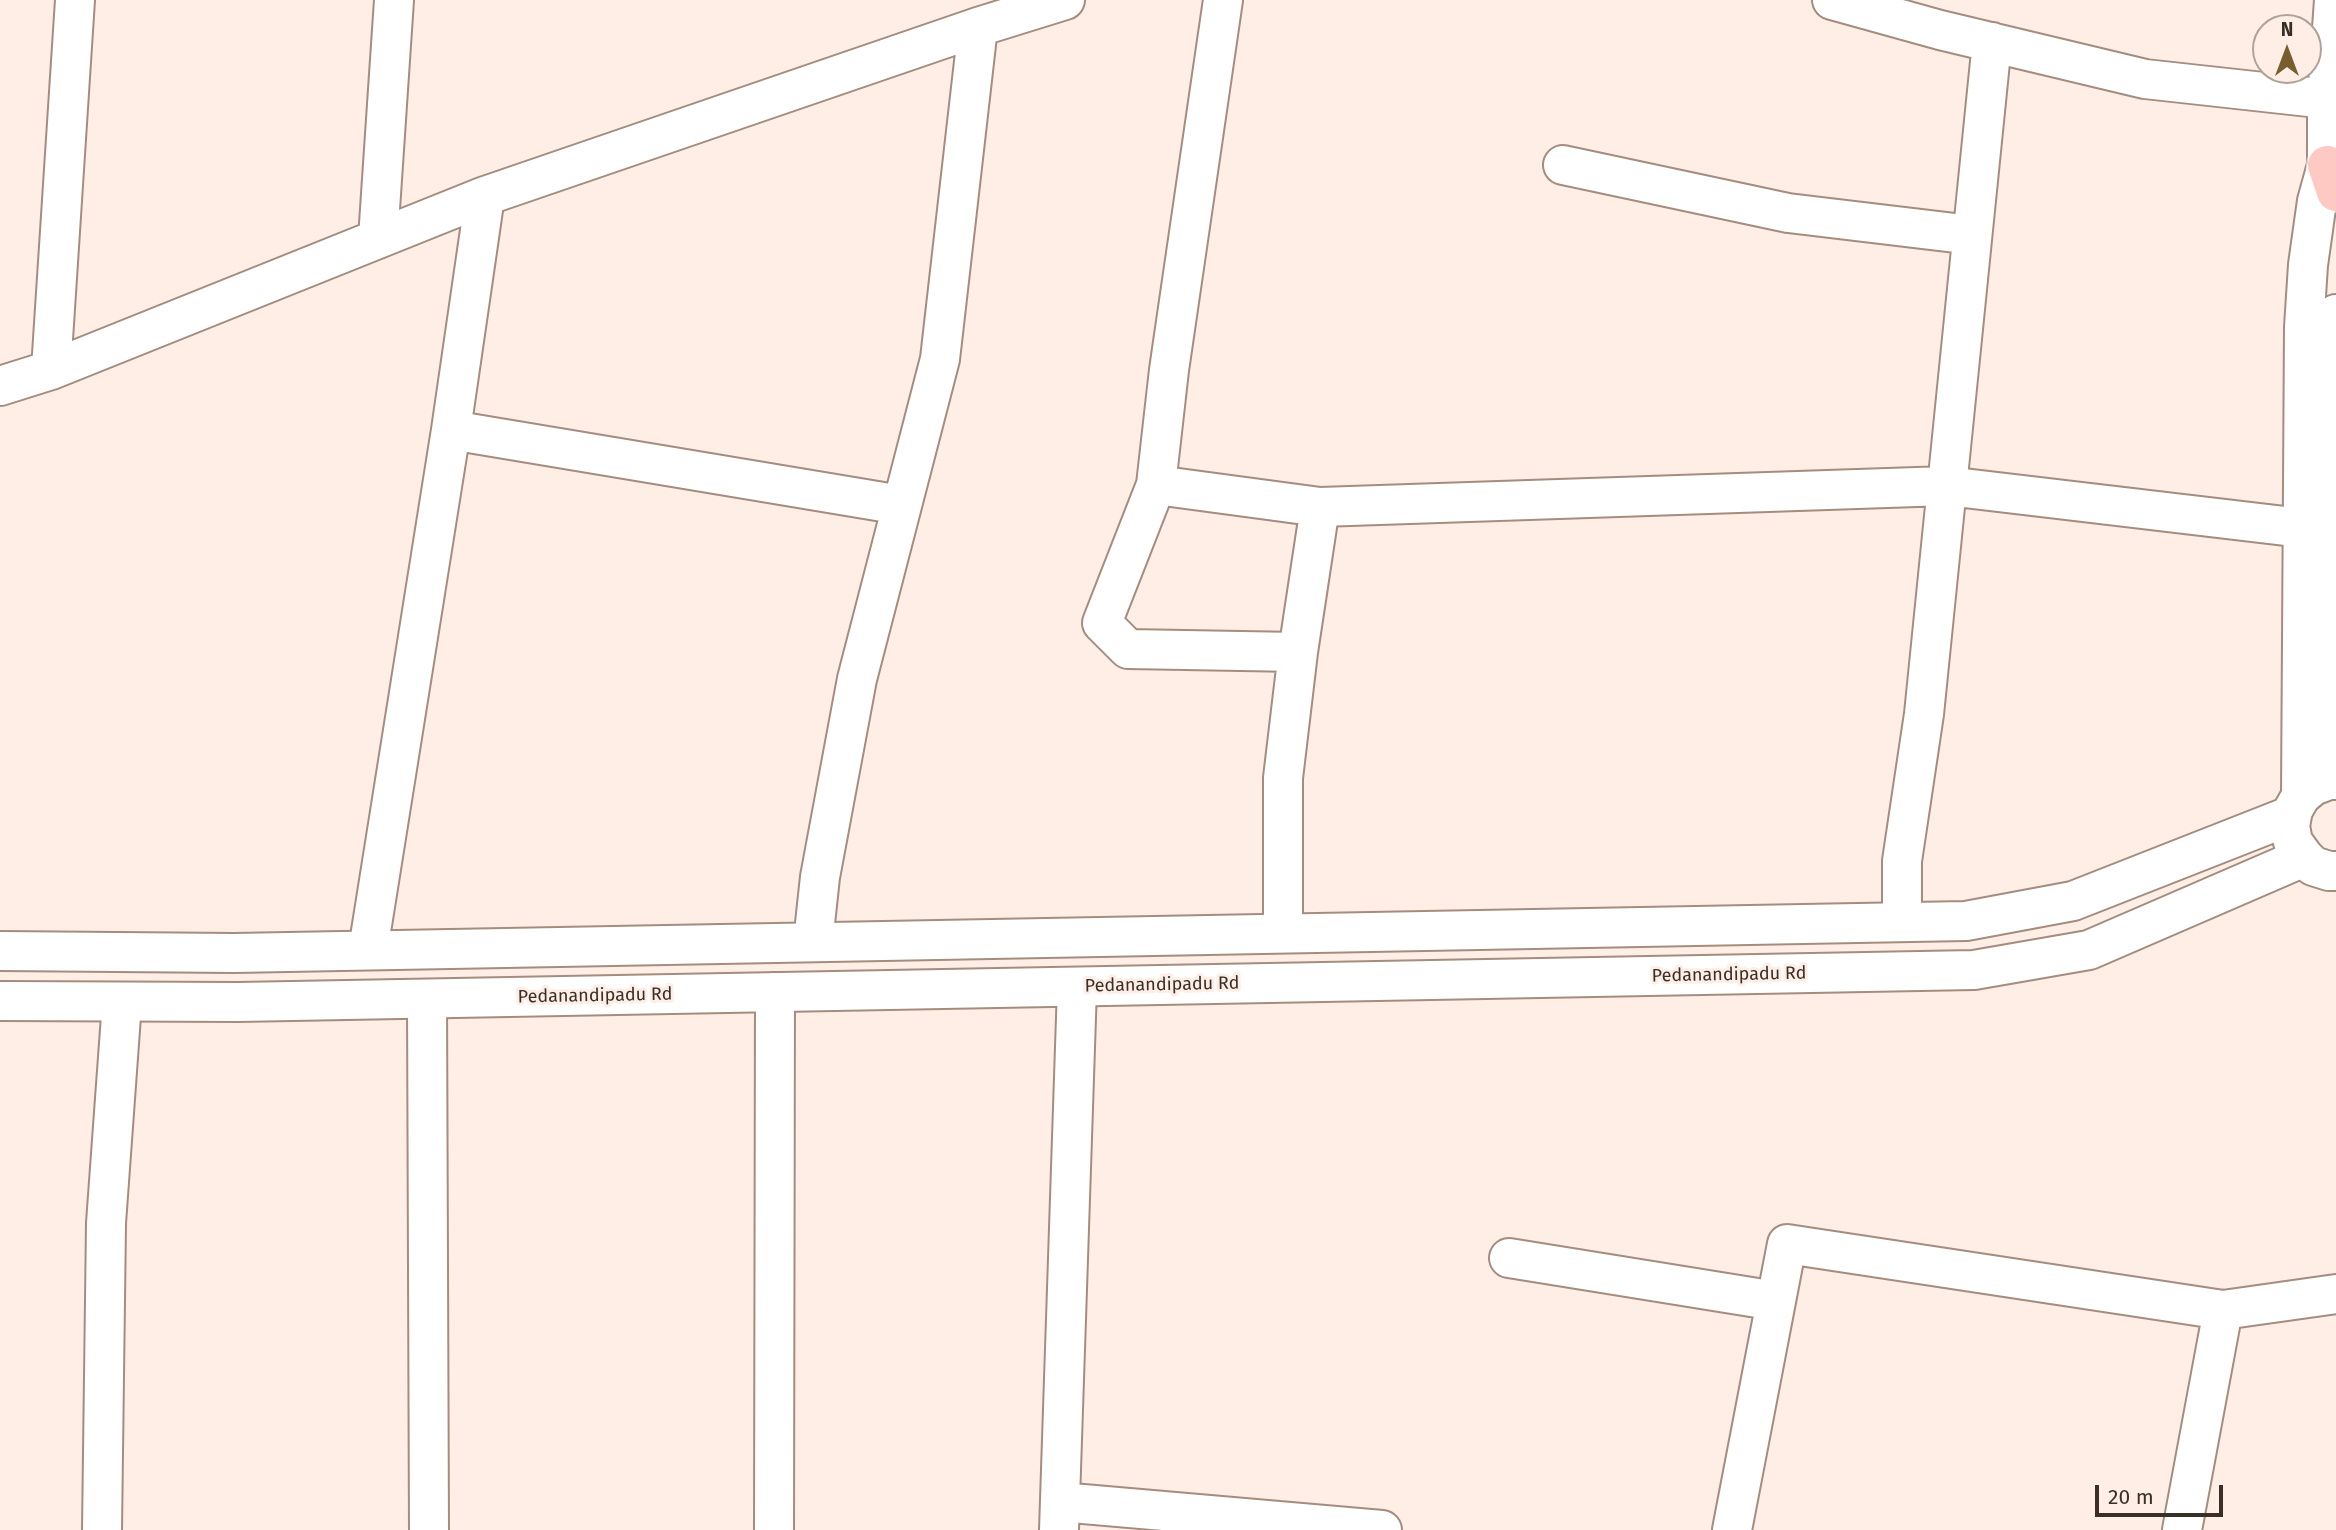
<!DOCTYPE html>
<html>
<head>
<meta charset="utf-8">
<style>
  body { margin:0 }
  #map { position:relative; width:2336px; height:1530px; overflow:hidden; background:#feeee5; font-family:"Fira Sans",sans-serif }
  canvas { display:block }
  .north { position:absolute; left:2252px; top:14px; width:70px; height:70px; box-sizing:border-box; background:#feeee5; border:2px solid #afa29a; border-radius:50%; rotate:0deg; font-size:19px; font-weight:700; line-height:28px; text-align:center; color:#392f29 }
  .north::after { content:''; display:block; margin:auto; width:24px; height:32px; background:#775e2f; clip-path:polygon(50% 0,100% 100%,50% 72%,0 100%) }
  .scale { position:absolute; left:2095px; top:1485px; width:128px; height:32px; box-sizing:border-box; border:4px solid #392f29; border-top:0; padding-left:9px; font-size:21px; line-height:24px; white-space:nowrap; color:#392f29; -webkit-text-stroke:5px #feeee5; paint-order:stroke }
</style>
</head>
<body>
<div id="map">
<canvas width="2336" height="1530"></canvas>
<div class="north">N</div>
<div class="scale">20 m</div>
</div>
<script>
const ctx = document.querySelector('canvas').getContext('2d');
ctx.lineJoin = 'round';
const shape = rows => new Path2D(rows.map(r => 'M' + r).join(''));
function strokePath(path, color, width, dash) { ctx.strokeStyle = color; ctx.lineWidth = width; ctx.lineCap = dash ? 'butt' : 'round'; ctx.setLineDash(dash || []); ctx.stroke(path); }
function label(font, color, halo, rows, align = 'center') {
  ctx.font = font + ' "Fira Sans",sans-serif'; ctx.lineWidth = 6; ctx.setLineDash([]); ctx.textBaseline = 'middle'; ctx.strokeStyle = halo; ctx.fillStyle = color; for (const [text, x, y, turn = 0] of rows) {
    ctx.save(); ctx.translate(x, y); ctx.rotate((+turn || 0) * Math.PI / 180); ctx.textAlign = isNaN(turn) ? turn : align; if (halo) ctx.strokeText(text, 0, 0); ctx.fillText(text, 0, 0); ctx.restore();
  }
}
const minor = shape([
  [1223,0,1169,370,1156,485,1102,623,1128,649,1298,652],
  [1832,0,1940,30,2145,79,2327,99],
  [1563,165,1788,213,1972,235],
  [378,239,394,0],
  [51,370,75,0],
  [0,386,51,370,485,196,978,27,1065,0],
  [451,430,901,505],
  [1156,485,1320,507,1947,486,2302,528],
  [1902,922,1902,861,1924,714,1992,42],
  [1283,933,1283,778,1298,652,1320,507],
  [813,942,820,877,857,679,940,359,978,27],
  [368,950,451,430,485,196],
  [427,999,429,1530],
  [1509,1258,1776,1301],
  [1060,1502,1382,1530],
  [102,1530,106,1223,122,1002],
  [774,1530,775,992],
  [1059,1530,1077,987],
  [1732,1530,1787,1244,2223,1310,2336,1294],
  [2182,1530,2223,1310]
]);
const tertiary = shape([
  [2329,780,2336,314],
  [2301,796,2304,327,2308,265,2317,201,2327,165,2327,99,2334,0]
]);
const secondary = shape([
  [2336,780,2329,780,2313,786,2301,796,2293,810,2290,826,2293,842,2304,857,2313,866,2329,871,2336,871],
  [0,951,234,953,1966,921,2073,901,2292,815],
  [0,1001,238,1002,1974,970,2089,950,2304,857]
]);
const primary = shape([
  [2327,165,2336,192]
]);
strokePath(minor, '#a48d7f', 42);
strokePath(tertiary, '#a48d7f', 42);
strokePath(secondary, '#a48d7f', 42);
strokePath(primary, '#d3d1d0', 42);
strokePath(minor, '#fff', 38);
strokePath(tertiary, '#fff', 38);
strokePath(secondary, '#fff', 38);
strokePath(primary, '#fdc9c2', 38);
label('18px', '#392f29', '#feeee5', [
  ["Pedanandipadu Rd",1729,975,-1],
  ["Pedanandipadu Rd",1162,985,-1],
  ["Pedanandipadu Rd",595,996,-1]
]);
</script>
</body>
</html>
